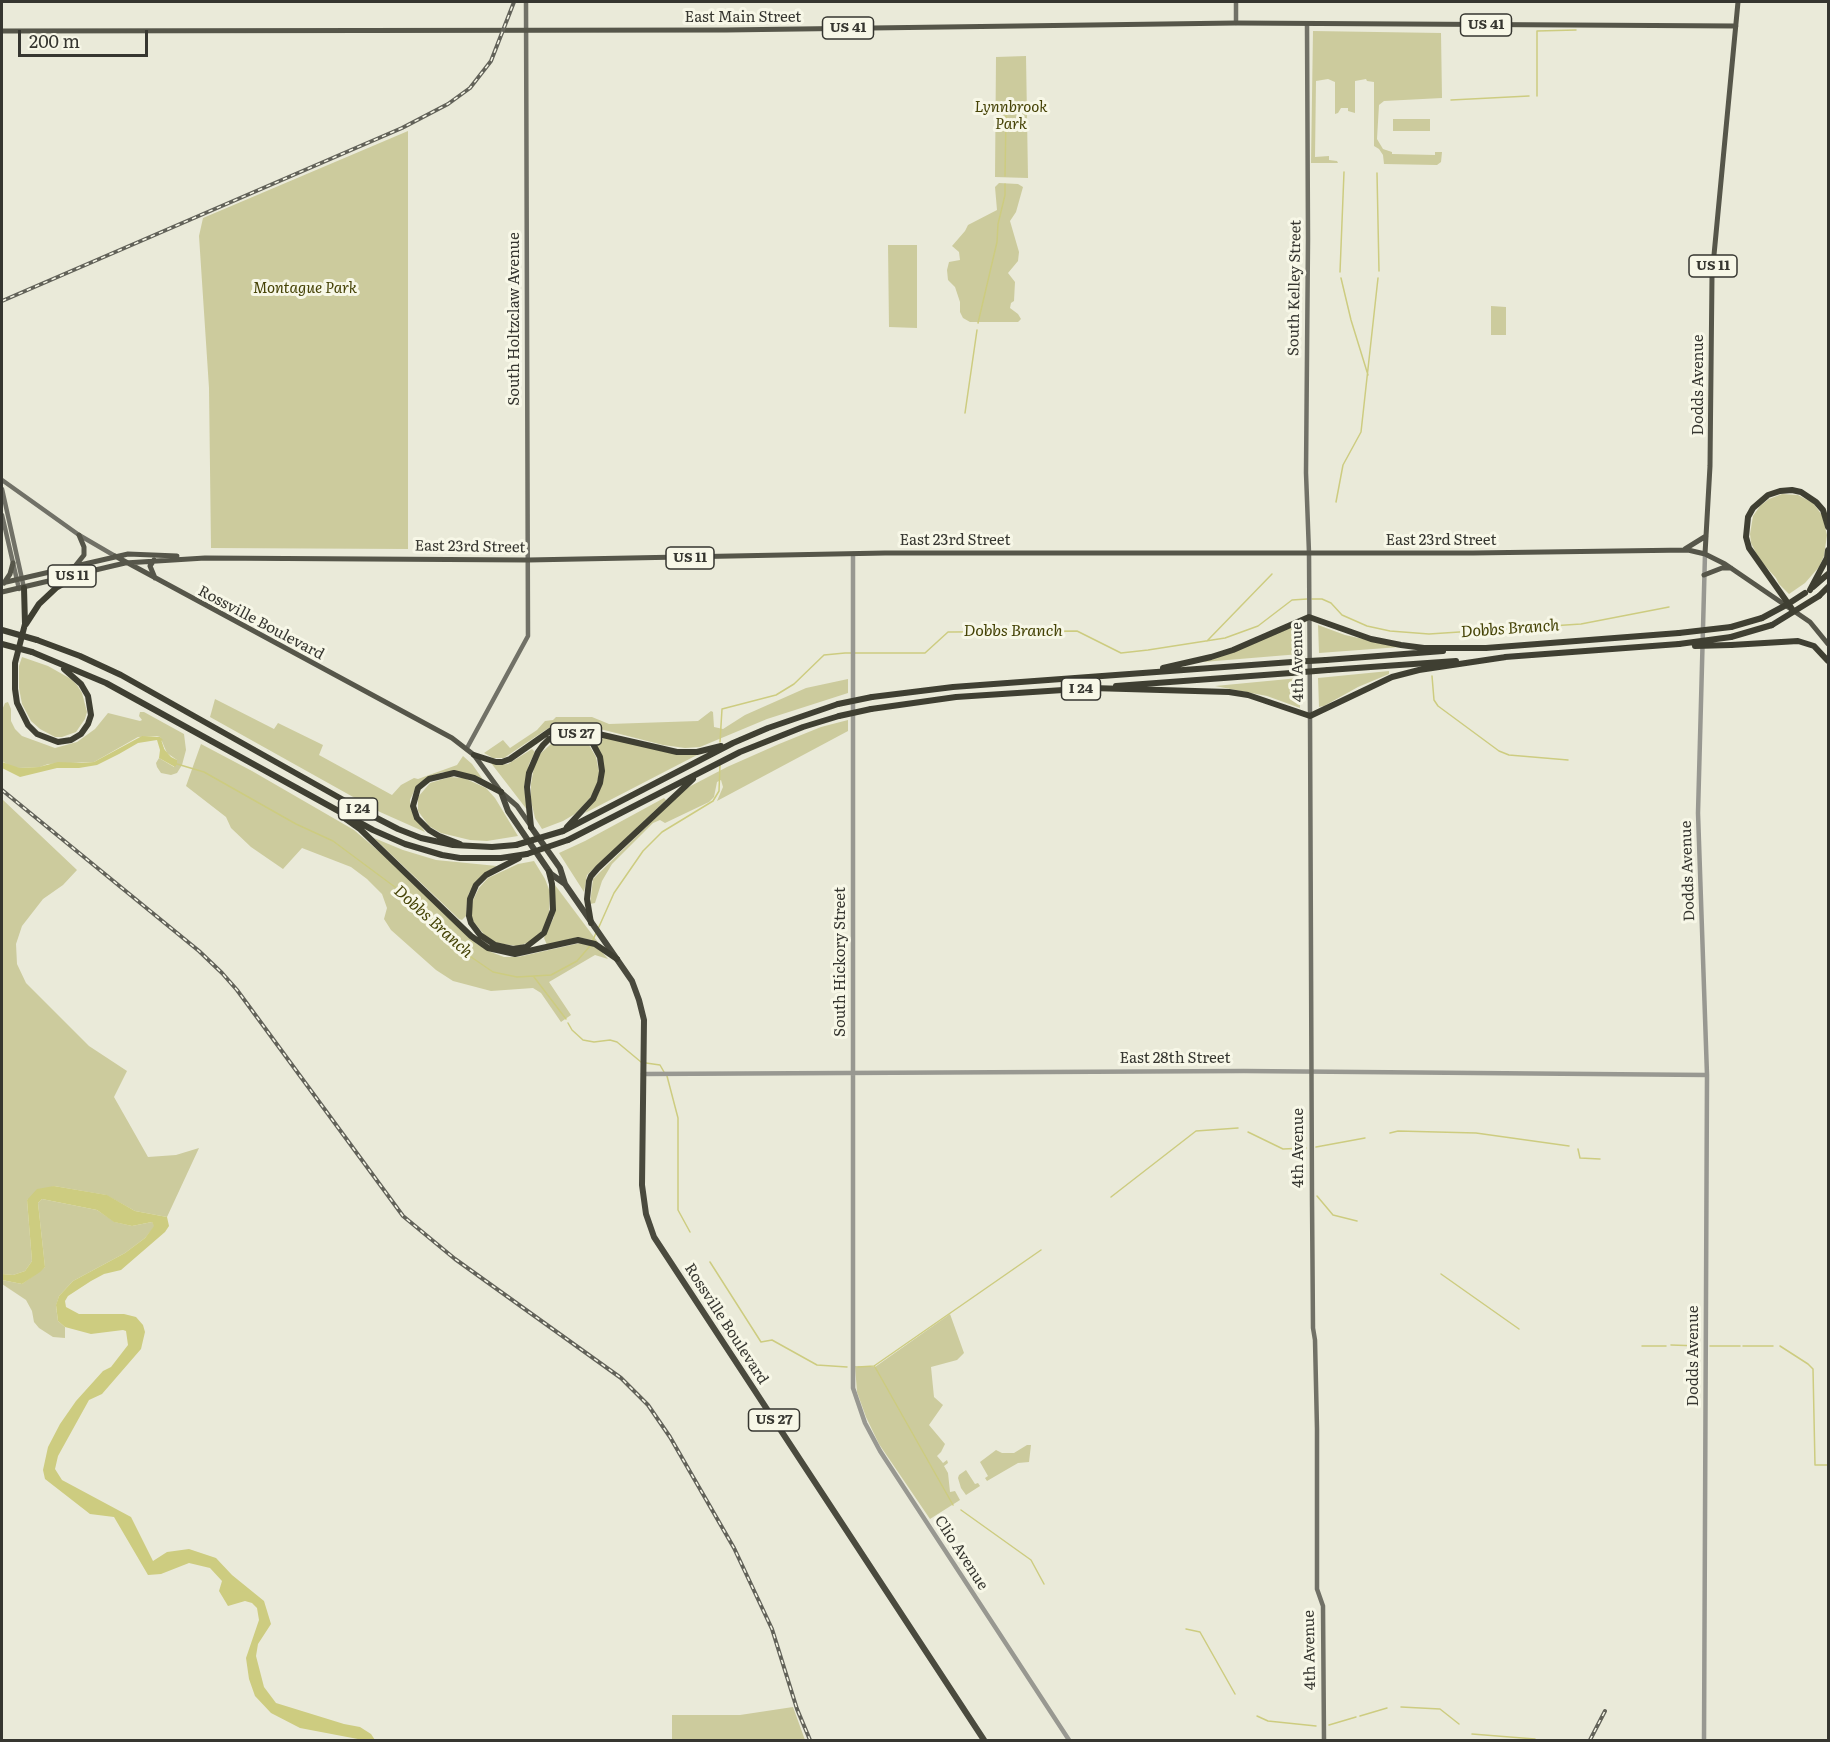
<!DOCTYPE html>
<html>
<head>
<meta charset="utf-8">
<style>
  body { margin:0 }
  #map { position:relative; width:1830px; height:1742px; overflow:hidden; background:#eaead9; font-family:Literata,serif }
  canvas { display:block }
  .frame { position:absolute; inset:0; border:3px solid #363630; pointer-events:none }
  .scale { position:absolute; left:18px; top:30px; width:130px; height:27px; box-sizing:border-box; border:3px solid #363630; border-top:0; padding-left:8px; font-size:18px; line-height:21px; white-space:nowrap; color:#363630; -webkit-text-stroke:4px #f7f7e7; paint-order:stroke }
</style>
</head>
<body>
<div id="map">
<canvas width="1830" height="1742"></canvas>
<div class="frame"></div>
<div class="scale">200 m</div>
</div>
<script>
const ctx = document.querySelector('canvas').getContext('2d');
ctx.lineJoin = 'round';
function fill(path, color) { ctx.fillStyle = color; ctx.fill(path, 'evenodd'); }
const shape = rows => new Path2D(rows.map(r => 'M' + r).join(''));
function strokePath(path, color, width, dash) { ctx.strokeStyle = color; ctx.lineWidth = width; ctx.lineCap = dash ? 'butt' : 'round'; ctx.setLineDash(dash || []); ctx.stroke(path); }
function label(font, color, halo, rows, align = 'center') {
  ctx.font = font + ' Literata,serif'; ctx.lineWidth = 6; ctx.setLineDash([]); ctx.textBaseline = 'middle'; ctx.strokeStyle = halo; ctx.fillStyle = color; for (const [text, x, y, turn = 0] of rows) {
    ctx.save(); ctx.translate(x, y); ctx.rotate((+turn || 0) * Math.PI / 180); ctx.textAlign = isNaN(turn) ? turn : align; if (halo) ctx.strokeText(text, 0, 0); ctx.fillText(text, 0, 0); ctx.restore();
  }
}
fill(shape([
  [1313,31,1441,33,1442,98,1384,101,1379,105,1377,139,1383,149,1392,152,1392,154,1435,155,1435,152,1442,152,1441,162,1437,165,1384,164,1383,155,1379,149,1374,146,1374,82,1367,81,1366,79,1355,81,1355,113,1348,111,1348,108,1341,108,1338,113,1335,114,1335,82,1328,79,1316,81,1315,157,1329,156,1329,160,1337,161,1338,163,1311,163],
  [1026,56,1028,178,995,177,996,57],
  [1393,119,1430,119,1430,131,1393,131],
  [408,131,408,549,211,548,209,388,199,236,203,218],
  [999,183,1018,184,1023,187,1016,212,1010,221,1019,252,1018,261,1008,273,1015,282,1014,301,1011,303,1010,308,1018,314,1021,319,1018,322,970,322,963,318,960,312,960,302,955,287,948,280,947,270,949,262,960,260,959,252,952,246,965,231,968,225,997,210,995,187],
  [888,245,917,245,917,328,889,327],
  [1491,306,1506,307,1506,335,1491,335],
  [1782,494,1798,495,1813,503,1822,515,1827,535,1824,556,1819,567,1805,583,1789,594,1779,584,1776,578,1759,559,1751,543,1750,534,1753,516,1760,506,1769,499],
  [1300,624,1300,654,1203,662],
  [1318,625,1345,635,1400,647,1319,653],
  [22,657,48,666,71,679,77,685,82,693,87,712,85,719,76,732,62,737,55,737,40,729,31,721,22,704,19,688,19,666],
  [1389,671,1389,674,1358,687,1324,706,1319,707,1318,678],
  [1299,678,1300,708,1267,696,1215,686],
  [848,679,848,693,767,719,700,747,685,748,663,745,604,730,565,723,547,729,504,758,493,758,484,753,503,740,510,748,537,730,545,721,553,720,556,717,592,717,609,724,698,721,711,711,713,712,714,727,723,729,745,715,806,688],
  [215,699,274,729,278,723,323,745,319,755,392,795,401,785,414,778,418,779,457,765,463,756,472,764,484,781,465,773,443,772,431,776,416,787,410,800,411,810,425,832,380,812,210,717],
  [8,702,11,709,11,721,15,729,22,736,55,748,77,742,95,729,108,713,140,721,142,720,139,716,140,712,144,712,184,734,186,750,182,765,177,773,171,775,161,773,157,767,156,763,159,758,174,767,177,760,167,753,160,737,157,736,138,737,94,762,48,764,40,767,19,768,10,766,2,761,2,710,5,703],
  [848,720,848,731,717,801,723,787,721,780,717,782,714,797,709,802,665,823,660,820,653,823,612,864,602,881,595,903,590,904,593,879,685,789,727,767,779,744,821,727],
  [564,737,578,738,589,745,596,757,599,772,597,784,590,798,575,814,563,821,542,829,535,818,531,801,531,784,534,767,540,754,551,744],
  [604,737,662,751,697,755,585,813,597,797,604,778,604,766,596,745],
  [201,744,252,771,354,830,382,854,477,944,491,952,504,957,518,957,580,943,592,945,601,951,608,959,595,955,549,982,571,1015,561,1022,541,993,533,988,491,991,453,981,436,970,391,930,384,919,387,908,382,894,367,879,351,867,302,848,283,869,251,847,231,828,226,817,186,786],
  [532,749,535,752,529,764,524,787,528,811,491,763,499,765,508,764],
  [450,777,464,778,486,788,495,798,518,836,487,841,470,840,441,833,429,826,418,811,418,797,430,783],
  [664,798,666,800,587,875,584,892,559,853,585,841],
  [2,799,77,870,63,885,43,899,22,926,16,944,17,964,26,983,89,1046,127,1071,114,1097,148,1157,176,1155,199,1148,167,1217,135,1211,106,1195,54,1186,27,1200,32,1261,25,1271,13,1275,2,1274],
  [374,838,403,850,436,860,497,866,486,872,469,893,467,901,466,916,462,920,459,919],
  [534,861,545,879,550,892,549,915,545,927,537,937,527,943,517,946,496,943,487,938,473,921,471,912,473,900,479,888,488,878,518,864],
  [555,885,600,945,592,940,578,937,547,945,544,938,554,917],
  [42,1199,97,1210,115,1222,132,1226,152,1222,155,1226,145,1238,125,1253,73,1281,59,1296,56,1306,58,1321,65,1327,65,1338,53,1337,39,1328,34,1322,32,1311,26,1300,2,1284,2,1280,22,1284,45,1267,38,1203],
  [950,1314,964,1353,957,1360,931,1367,934,1397,943,1405,929,1425,945,1444,941,1452,937,1456,943,1463,947,1460,948,1463,944,1466,948,1473,950,1492,955,1491,960,1500,930,1519,879,1444,866,1417,857,1392,855,1366,875,1367],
  [1027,1445,1031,1445,1029,1462,1018,1463,987,1481,985,1478,988,1476,980,1462,996,1450,1002,1453,1014,1453],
  [966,1470,975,1484,978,1483,980,1486,966,1495,961,1488,958,1478,959,1475],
  [793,1707,805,1740,672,1740,672,1715,740,1715]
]), '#cccb9d');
fill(shape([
  [142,736,160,737,163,740,161,741,164,749,171,757,177,760,177,764,175,767,159,758,160,750,157,740,138,743,119,754,97,765,79,768,57,768,20,777,2,768,2,762,20,768,39,767,58,762,81,763,94,762],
  [54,1186,107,1195,135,1211,167,1217,169,1226,165,1232,121,1270,104,1274,91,1281,68,1296,65,1301,66,1307,79,1314,124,1314,136,1317,143,1325,145,1332,141,1349,102,1394,89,1400,58,1456,55,1469,62,1480,131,1517,153,1561,167,1552,189,1549,216,1558,232,1575,264,1601,271,1624,258,1644,256,1656,264,1687,276,1703,344,1724,360,1727,371,1734,375,1740,363,1740,300,1728,271,1713,255,1696,249,1679,246,1658,259,1620,257,1608,252,1603,245,1601,228,1606,219,1591,222,1581,210,1568,189,1563,161,1574,148,1575,114,1517,90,1514,45,1479,43,1470,48,1447,60,1424,76,1401,103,1371,111,1367,128,1345,126,1331,123,1330,91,1334,65,1327,58,1321,56,1305,59,1296,73,1281,125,1253,145,1238,154,1226,152,1222,132,1226,114,1222,97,1210,42,1199,38,1203,45,1267,40,1272,22,1284,2,1280,2,1274,13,1275,25,1271,32,1261,27,1200,37,1189]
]), '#cdcc80');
strokePath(shape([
  [1537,96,1537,31,1576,30],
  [1451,100,1529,96],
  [1377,173,1379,271],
  [1005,176,1006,115],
  [1340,272,1344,172],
  [1341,278,1351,320,1368,375],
  [978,323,997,242,998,224,1005,195,1005,184],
  [965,413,977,330],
  [1336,502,1343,465,1361,432,1378,278],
  [1312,599,1322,599,1331,603,1342,615,1367,626,1390,631,1429,634,1581,624,1669,607],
  [1207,641,1272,574],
  [1432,676,1434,700,1438,706,1499,751,1509,755,1568,760],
  [160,739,164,751],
  [720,742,722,709,776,695,794,684,824,655,845,653,925,653,948,632,952,632,1077,631,1121,653,1148,650,1225,638,1258,626,1292,600,1307,599],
  [177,764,204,772,296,824,333,841,407,896,432,917,455,946,493,972,517,977,551,975,577,961,590,946],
  [598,929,614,893,643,851,662,832,713,801,719,791,720,765],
  [592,942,596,933],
  [534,977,566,1019],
  [568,1023,572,1030,583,1040,594,1042,610,1040,617,1042,641,1062],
  [646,1063,660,1065,664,1072],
  [667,1076,678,1118,678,1210,690,1232],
  [1248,1132,1283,1149,1306,1148],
  [1390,1133,1398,1131,1476,1133,1569,1146],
  [1316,1147,1365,1138],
  [1578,1149,1580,1158,1600,1159],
  [1317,1196,1333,1215,1357,1221],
  [1111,1197,1196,1131,1238,1128],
  [710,1262,761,1342,772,1340,817,1365,847,1367],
  [1441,1274,1519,1329],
  [1671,1345,1700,1346],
  [1642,1346,1666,1346],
  [1710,1346,1740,1346],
  [1743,1346,1773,1346],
  [1780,1346,1808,1364,1813,1369,1815,1465,1828,1465],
  [858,1367,874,1366,1041,1250],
  [875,1367,953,1505],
  [961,1510,1031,1560,1044,1584],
  [230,1593,246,1590],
  [1186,1629,1200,1632,1235,1694],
  [1401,1707,1440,1709,1459,1724],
  [1257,1716,1268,1721,1316,1726],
  [1360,1716,1387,1708],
  [1329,1725,1356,1717],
  [1472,1734,1535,1739]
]), '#cdcc80', 1.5);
strokePath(shape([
  [853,554,853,1388,865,1423,880,1451,1069,1740],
  [643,1074,1244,1071,1707,1075],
  [1704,1740,1707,1075,1698,813,1705,554]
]), '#989891', 4.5);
strokePath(shape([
  [1236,23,1236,2],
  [1307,24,1308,239,1306,473,1309,553,1310,716,1312,1200,1313,1328,1315,1340,1317,1429,1317,1589,1323,1606,1324,1740],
  [2,480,79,535,115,556],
  [2,489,24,588],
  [2,515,19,589],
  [467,748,528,636,526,2]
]), '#717167', 4.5);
strokePath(shape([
  [2,31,726,30,1236,23,1736,26],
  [1685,549,1706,536],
  [1705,554,1710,466,1712,276,1738,2],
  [115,556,452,738,474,755,501,792,517,806,531,826],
  [154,560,150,566,155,578],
  [76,565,84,555,84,547,79,535],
  [1704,575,1722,568,1731,568],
  [2,583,128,554,177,556],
  [4,583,10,574,13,563],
  [2,592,125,563,205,558,528,560,885,553,1473,553,1688,550,1705,554,1725,564,1810,622,1828,644]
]), '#56564a', 5);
strokePath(shape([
  [501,792,508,811,551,874,565,884],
  [531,827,560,868,565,884,632,981,639,1000,644,1020,642,1185,646,1214,654,1237,984,1740]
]), '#4a4a3e', 6);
strokePath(shape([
  [1813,587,1828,574],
  [24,588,25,624,15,663,15,689,17,703,28,725,37,734,58,742,71,740,81,734,88,724,91,715,88,696,81,684,64,669],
  [1810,590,1827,558,1828,550],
  [1819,596,1828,587],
  [1792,609,1749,548,1746,537,1748,517,1753,508,1768,495,1780,491,1792,490,1801,492,1816,502,1823,510,1828,527],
  [26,624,39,604,56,588,83,573],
  [1731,627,1762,618],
  [1731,637,1772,625],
  [37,640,80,656,121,675,363,811,398,829,421,838,453,845,492,847,516,845],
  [1731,645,1798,641,1814,646,1828,661],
  [1486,648,1679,633],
  [32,652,106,683,373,830,405,844,442,855,460,858,501,858,527,854],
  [1505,657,1679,644],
  [1326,660,1443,651],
  [1163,668,1211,657,1233,650,1309,617,1371,639,1401,645,1424,648,1487,648],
  [1328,670,1456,661],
  [1116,686,1291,673],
  [1092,688,1229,692,1248,695,1310,716,1392,677,1419,670,1506,657],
  [872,697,953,687,1292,662],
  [871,709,956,697,1094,688],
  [474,755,496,762,502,762,510,759,550,731,568,727,677,752,697,752,721,746],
  [343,817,360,829,471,936,488,948,515,954,578,940,595,944,617,959],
  [531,827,527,787,529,773,538,752,543,745,549,739,566,733,575,734,592,742,600,757,602,771,600,783,593,799,567,827],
  [563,831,733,743,768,728,838,704],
  [568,840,740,752,803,727,839,716],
  [460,844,439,836,429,830,417,818,413,806,418,788,429,779,454,773,474,778,501,792],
  [519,858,486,875,476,885,470,899,469,916,471,923,480,935,495,945,513,949,526,947,544,933,553,910,552,884,549,872],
  [591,923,587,899,589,881,591,876,598,868,693,779]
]), '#3f3f32', 6);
const rail = shape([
  [2,301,402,128,448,104,470,88,491,61,514,2],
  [2,790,199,951,222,973,237,990,403,1216,455,1259,621,1378,648,1405,670,1437,734,1548,772,1629,797,1709,810,1740],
  [1590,1740,1605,1711]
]);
strokePath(rail, '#626259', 4);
strokePath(rail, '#f7f7e7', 1.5, [4.5]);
strokePath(shape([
  [1762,618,1788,604,1805,593],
  [1772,625,1819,596],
  [2,630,37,640],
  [1679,633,1731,627],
  [2,644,32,652],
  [1679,644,1731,637],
  [1695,646,1731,645],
  [1292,662,1326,660],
  [1291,673,1328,670],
  [838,704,872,697],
  [839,716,871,709],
  [516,845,563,831],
  [527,854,568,840]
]), '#3f3f32', 6);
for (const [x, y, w] of [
  [1486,25,51],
  [848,28,51],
  [1713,266,48],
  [690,558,48],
  [72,576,48],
  [1081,689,39],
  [576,734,51],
  [358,809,39],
  [774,1420,51]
]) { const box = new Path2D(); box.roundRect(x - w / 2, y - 11, w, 22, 4.5); ctx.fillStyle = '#f7f7e7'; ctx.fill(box); strokePath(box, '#363630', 1.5); }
label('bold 14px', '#363630', null, [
  ["US 41",1486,25],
  ["US 41",848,28],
  ["US 11",1713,266],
  ["US 11",690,558],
  ["US 11",72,576],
  ["I 24",1081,689],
  ["US 27",576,734],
  ["I 24",358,809],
  ["US 27",774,1420]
]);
label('15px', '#363630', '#f7f7e7', [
  ["East Main Street",743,18],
  ["South Kelley Street",1295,288,-89],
  ["South Holtzclaw Avenue",515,319,-90],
  ["Dodds Avenue",1699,385,-90],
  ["East 23rd Street",955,541],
  ["East 23rd Street",1441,541],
  ["East 23rd Street",470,547,1],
  ["Rossville Boulevard",261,623,28],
  ["4th Avenue",1298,662,-91],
  ["Dodds Avenue",1688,871,-92],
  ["South Hickory Street",841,962,-90],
  ["East 28th Street",1175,1059],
  ["4th Avenue",1299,1148,-90],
  ["Rossville Boulevard",726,1324,57],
  ["Dodds Avenue",1694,1356,-90],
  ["Clio Avenue",961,1553,57],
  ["4th Avenue",1310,1650,-91]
]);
label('italic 15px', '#454205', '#f7f7e7', [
  ["Lynnbrook",1011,108],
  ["Park",1011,125],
  ["Montague Park",305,289]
]);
label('italic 16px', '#454306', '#f7f7e7', [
  ["Dobbs Branch",1510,629,-4],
  ["Dobbs Branch",1013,631],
  ["Dobbs Branch",433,922,42]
]);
</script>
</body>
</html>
